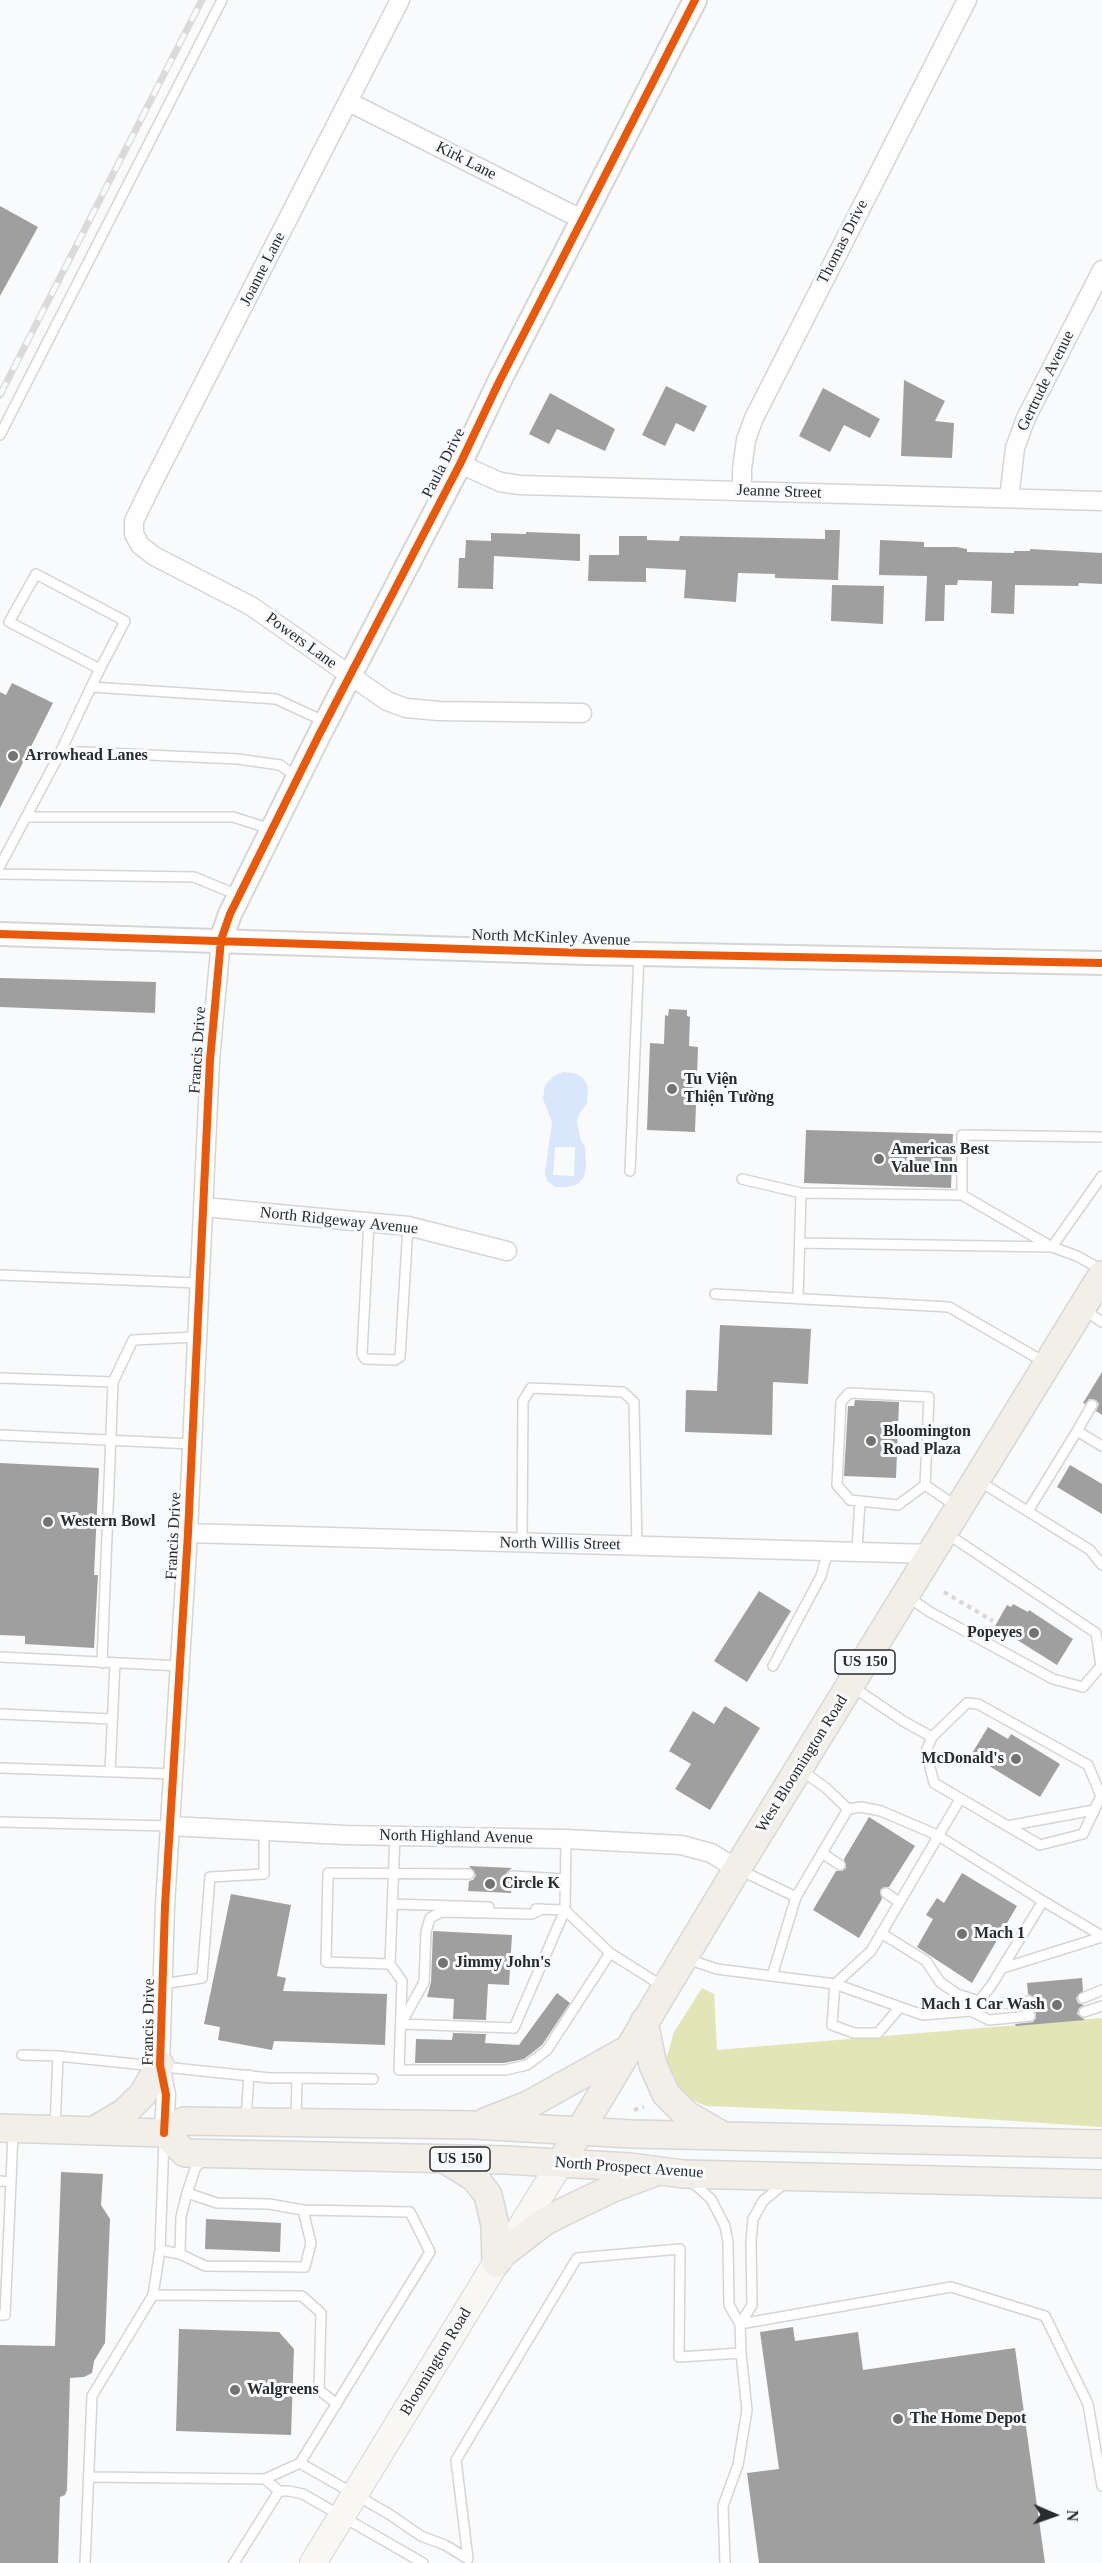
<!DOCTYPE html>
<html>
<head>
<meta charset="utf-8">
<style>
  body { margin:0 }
  #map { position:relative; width:1102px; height:2563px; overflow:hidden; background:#f9fafb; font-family:Georgia,serif }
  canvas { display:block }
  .north { position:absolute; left:1024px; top:2485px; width:60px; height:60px; -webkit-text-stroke:4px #f8fafc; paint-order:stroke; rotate:92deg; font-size:16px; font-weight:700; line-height:24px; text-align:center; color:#2a2b2c }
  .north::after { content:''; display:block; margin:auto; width:21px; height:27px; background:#2a2b2c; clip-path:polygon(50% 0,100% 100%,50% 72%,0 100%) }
</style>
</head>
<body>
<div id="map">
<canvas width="1102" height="2563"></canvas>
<div class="north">N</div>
</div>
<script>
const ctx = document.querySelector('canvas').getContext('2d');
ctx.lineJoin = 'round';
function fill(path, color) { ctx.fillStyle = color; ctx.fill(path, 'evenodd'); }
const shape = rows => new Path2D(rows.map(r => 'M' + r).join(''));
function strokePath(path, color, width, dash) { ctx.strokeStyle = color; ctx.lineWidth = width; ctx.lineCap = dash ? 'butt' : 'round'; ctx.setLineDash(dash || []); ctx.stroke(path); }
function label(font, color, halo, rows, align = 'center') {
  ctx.font = font + ' Georgia,serif'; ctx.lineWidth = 6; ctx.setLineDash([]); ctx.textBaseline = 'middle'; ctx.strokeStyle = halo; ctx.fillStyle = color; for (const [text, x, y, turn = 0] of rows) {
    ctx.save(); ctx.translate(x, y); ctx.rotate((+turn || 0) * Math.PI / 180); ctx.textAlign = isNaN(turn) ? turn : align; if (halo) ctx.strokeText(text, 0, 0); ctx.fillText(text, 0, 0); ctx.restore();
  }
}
fill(shape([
  [702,1988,714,1994,717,2050,1102,2018,1102,2127,910,2114,706,2106,679,2094,664,2067,674,2032]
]), '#e2e5b5');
fill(shape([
  [563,1072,574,1073,583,1078,588,1087,587,1103,579,1114,577,1122,581,1141,585,1147,586,1167,584,1177,578,1184,567,1187,555,1187,547,1181,545,1173,552,1122,543,1099,545,1085,554,1076],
  [555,1147,575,1147,574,1176,553,1175]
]), '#dae6fb');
fill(shape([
  [0,206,38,227,0,296],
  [904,380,945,401,935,421,954,423,952,458,901,456],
  [666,386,707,406,694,432,676,423,665,446,642,435],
  [823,388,880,419,870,438,844,425,830,452,799,436],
  [550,393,615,429,605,451,557,429,549,444,529,434],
  [825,530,840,530,838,580,775,578,775,574,738,573,736,602,684,598,686,570,646,568,646,582,588,581,589,555,619,555,619,536,647,536,647,540,679,541,680,536,825,539],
  [526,532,580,534,580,561,494,556,493,589,458,588,459,558,465,558,466,540,491,541,491,533,526,534],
  [880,540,924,542,924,547,957,547,967,549,967,552,1014,553,1014,551,1030,551,1030,549,1102,553,1102,584,1079,583,1078,586,1015,585,1014,614,991,613,992,581,958,580,957,585,945,585,944,621,925,621,927,576,879,575],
  [832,585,884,586,883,624,831,621],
  [12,683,53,703,0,808,0,692,6,695],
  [0,978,156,982,155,1013,0,1007],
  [669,1009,687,1010,687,1016,690,1017,689,1046,698,1047,695,1132,647,1130,650,1043,664,1044,665,1015,668,1016],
  [806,1130,953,1134,951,1188,804,1183],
  [720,1325,811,1329,808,1384,773,1382,772,1435,685,1432,686,1390,717,1391],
  [1102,1372,1102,1415,1096,1411,1099,1404,1096,1400,1089,1399,1085,1404,1083,1403],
  [855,1400,899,1402,896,1478,844,1476,848,1406,854,1406],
  [0,1463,99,1468,94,1575,98,1575,94,1648,25,1644,25,1636,0,1635],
  [1070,1465,1102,1484,1102,1514,1057,1487],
  [759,1591,791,1611,747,1682,714,1661],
  [1013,1604,1028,1612,1029,1610,1073,1639,1057,1665,995,1626,1007,1605,1011,1607],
  [725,1706,760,1728,710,1810,675,1789,691,1764,669,1751,693,1711,714,1724],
  [988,1727,1008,1739,1011,1734,1060,1764,1040,1797,971,1755],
  [869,1817,915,1846,889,1887,884,1887,880,1890,882,1899,859,1938,813,1910,836,1871,842,1871,846,1868,844,1859],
  [469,1866,512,1868,507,1872,505,1876,511,1883,511,1893,468,1891,469,1881,473,1880,476,1875],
  [962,1873,1017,1906,972,1983,917,1947,933,1919,926,1915,937,1898,944,1903],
  [231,1894,291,1905,277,1976,286,1978,283,1991,387,1994,385,2045,274,2041,272,2050,218,2040,220,2027,204,2024],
  [433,1931,512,1935,509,1985,488,1984,486,2020,453,2019,454,1999,427,1997,431,1982],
  [1082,1978,1083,1991,1076,1998,1078,2003,1084,2005,1079,2008,1077,2014,1085,2020,1016,2026,1015,2024,1033,2022,1036,2018,1036,2013,1032,2010,1014,2011,1035,2004,1035,1998,1028,1994,1027,1983],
  [557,1993,570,2003,542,2045,524,2059,504,2063,415,2063,416,2039,452,2040,453,2033,486,2034,485,2043,519,2045],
  [61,2172,103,2174,101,2205,110,2219,105,2343,94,2361,92,2373,84,2377,70,2378,67,2490,65,2495,60,2497,58,2563,0,2563,0,2345,55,2346],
  [206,2219,281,2223,280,2252,205,2249],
  [793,2327,795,2341,858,2332,863,2370,1015,2348,1045,2563,759,2563,747,2473,779,2469,760,2332],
  [179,2329,279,2332,294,2349,291,2435,176,2431]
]), '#9f9f9f');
const service = shape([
  [0,435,222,0],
  [91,687,100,669,125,621,36,574,9,622,100,669],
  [61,751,238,759,280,765,298,778],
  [26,817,233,817,271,829],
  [0,866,59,755,91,687,276,699,326,722],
  [0,874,194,877,240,896],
  [630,1171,639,954],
  [742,1179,801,1193],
  [962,1195,962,1135,1102,1137],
  [369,1222,362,1354,365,1359,395,1360,400,1357,408,1226],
  [800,1243,1052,1247,1102,1176],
  [0,1275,199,1283],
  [715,1294,949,1307,1046,1363],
  [798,1299,801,1193,962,1195,1052,1247,1077,1256,1102,1270],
  [1084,1310,1102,1322],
  [0,1378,113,1382,102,1663],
  [113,1382,133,1340,196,1337],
  [1077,1431,1092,1405],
  [0,1435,192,1444],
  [979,1481,1090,1550,1102,1565],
  [925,1485,898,1505,850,1500,837,1485,841,1402,849,1393,929,1397,925,1485,956,1506],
  [1028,1511,1077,1431,1102,1446],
  [522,1543,523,1401,531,1388,623,1392,634,1402,637,1546],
  [857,1551,860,1501],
  [908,1597,930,1612,1053,1679,1083,1687,1101,1666,1096,1633,946,1533],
  [0,1657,181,1666],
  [773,1666,821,1576,828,1551],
  [853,1687,903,1721,932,1737],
  [967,1703,978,1704,1088,1765,1101,1796,1083,1834,1040,1845,934,1783,926,1751,932,1737,967,1703],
  [0,1714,112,1719],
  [0,1768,174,1774],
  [110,1772,115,1663],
  [848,1809,861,1807,881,1811,937,1835,1043,1901],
  [0,1822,170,1826],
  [1007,1826,1094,1810],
  [395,1836,390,1964,402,1981,399,2070,505,2070,527,2065,547,2050,610,1953,664,1987],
  [822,1853,840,1865],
  [740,1870,796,1897,848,1809,826,1788,801,1770],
  [512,1876,565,1879],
  [886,1893,899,1902],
  [392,1904,489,1907],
  [536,1909,565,1910,566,1839],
  [542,1909,532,1914,441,1912,430,1918,426,1932,424,1982,401,2024,514,2028,565,1910,610,1953],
  [881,1933,926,1961,940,1982,957,1994,979,2001],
  [687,1959,717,1969,835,1984,871,1951,960,1799],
  [390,1964,326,1962,328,1873,469,1874],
  [1003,1968,1102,1937],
  [772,1976,796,1897],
  [162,1984,202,1978,210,1877,264,1874,264,1831],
  [1083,1998,1102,1990],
  [900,2007,878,2033,854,2033,832,2025,835,1984,900,2007,923,2015,971,2011,991,1986,1043,1901,1102,1936],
  [973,2010,988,2005,1029,2001],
  [971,2011,989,2020,1030,2016],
  [1084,2012,1102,2006],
  [22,2055,58,2056,270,2078,297,2078],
  [246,2118,249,2075],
  [296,2121,297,2078,373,2079],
  [55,2128,58,2056],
  [0,2181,11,2182,13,2132],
  [691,2181,711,2199,725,2226,728,2242,729,2305,740,2324,752,2305,751,2242,753,2219,763,2201,785,2183],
  [187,2193,217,2203,269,2204,303,2210,410,2212,430,2252,300,2463,265,2479],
  [160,2250,180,2254,181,2217,187,2193,195,2169,203,2158],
  [180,2254,205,2266,305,2267,311,2243,303,2210],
  [153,2295,302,2296,321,2313,319,2390,337,2404],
  [0,2315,5,2315,11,2182],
  [741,2353,740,2324,951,2287,1045,2316,1088,2404,1102,2486],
  [300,2463,389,2514,421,2536,445,2545,468,2559,456,2460,577,2258,680,2249,679,2357,741,2353,747,2410,738,2465,723,2506,725,2563],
  [89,2477,265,2479,279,2491],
  [85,2563,92,2396,153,2295,160,2250,164,2139],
  [234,2563,279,2491,289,2491,303,2494,423,2563]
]);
const minor = shape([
  [400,0,151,486,134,521,134,534,140,545,154,556,251,606,387,701,406,708,439,711,582,713],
  [349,102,583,220],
  [460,464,500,482,520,485,1102,501],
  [742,491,742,469,746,440,754,418,967,0],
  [1009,498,1015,448,1026,418,1102,270],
  [204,1207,408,1226,507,1251],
  [188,1533,931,1554],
  [170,1826,345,1835,566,1839,681,1845,711,1853,737,1869],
  [164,2133,166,2095,160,2065,165,1906,188,1533,210,1060,221,940]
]);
const tertiary = shape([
  [0,934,586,953,1102,963],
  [221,940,230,914,319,735,460,464,499,382,695,0]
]);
const secondary = shape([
  [313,2563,496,2263,506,2251,561,2162]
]);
const primary = shape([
  [644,2022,653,2065,666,2094,687,2115,720,2134],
  [487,2121,528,2105,623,2052],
  [0,2128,164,2133,184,2121,474,2125,632,2134,1102,2144],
  [93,2131,125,2112,143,2094,160,2065],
  [164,2133,185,2153,505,2160,630,2167,683,2174,1102,2184],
  [444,2159,475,2178,488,2195,495,2225,496,2263],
  [561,2162,737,1869,1102,1275],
  [506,2251,544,2222,563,2212,613,2188,653,2173]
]);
strokePath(service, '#d4d5d6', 12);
strokePath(minor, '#d4d5d6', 21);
strokePath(tertiary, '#d4d5d6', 26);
strokePath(secondary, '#d4d5d6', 28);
strokePath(primary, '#d6d7d7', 30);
strokePath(shape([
  [944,1592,993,1621],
  [634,2110,644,2107]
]), '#d7d7d8', 4, [4.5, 4.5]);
strokePath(service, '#fefefe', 9);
strokePath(minor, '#fefefe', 18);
strokePath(tertiary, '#fefefe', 22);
strokePath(secondary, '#f8f7f3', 26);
strokePath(primary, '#f2eee8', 27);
const rail = shape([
  [0,395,202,0]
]);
strokePath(rail, '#dadada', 7);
strokePath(rail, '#f8fafc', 4.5, [14]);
strokePath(shape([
  [0,934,586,953,1102,963],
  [164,2133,166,2095,160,2065,165,1906,188,1533,210,1060,221,940,230,914,319,735,460,464,499,382,695,0]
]), '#e8590c', 8);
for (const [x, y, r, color] of [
  [13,756,6,"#727374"],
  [672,1089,6,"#727374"],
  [879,1159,6,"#727374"],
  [871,1441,6,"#727374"],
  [48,1522,6,"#727374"],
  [1034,1633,6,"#727374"],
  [1016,1759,6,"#727374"],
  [490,1884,6,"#727374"],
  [962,1934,6,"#727374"],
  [443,1963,6,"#727374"],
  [1057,2005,6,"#727374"],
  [235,2390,6,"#727374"],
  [898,2419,6,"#727374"]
]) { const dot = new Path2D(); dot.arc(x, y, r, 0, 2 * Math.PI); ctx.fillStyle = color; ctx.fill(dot); strokePath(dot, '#f8fafc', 2); }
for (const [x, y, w] of [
  [865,1662,60],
  [460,2159,60]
]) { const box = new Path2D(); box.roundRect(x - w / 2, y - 12, w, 24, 4.5); ctx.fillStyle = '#f8fafc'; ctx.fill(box); strokePath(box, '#2a2b2c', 1.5); }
label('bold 15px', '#2a2b2c', null, [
  ["US 150",865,1662],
  ["US 150",460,2159]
]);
label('16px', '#2a2b2c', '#f8fafc', [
  ["Kirk Lane",466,161,27],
  ["Thomas Drive",843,242,-63],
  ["Joanne Lane",263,269,-63],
  ["Gertrude Avenue",1046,381,-64],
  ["Paula Drive",444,463,-63],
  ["Jeanne Street",779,492,2],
  ["Powers Lane",301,641,36],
  ["North McKinley Avenue",551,938,2],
  ["Francis Drive",198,1050,-86],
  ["North Ridgeway Avenue",339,1221,6],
  ["Francis Drive",174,1536,-87],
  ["North Willis Street",560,1544,1],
  ["West Bloomington Road",802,1764,-58],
  ["North Highland Avenue",456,1837,1],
  ["Francis Drive",149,2022,-89],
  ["North Prospect Avenue",629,2168,4],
  ["Bloomington Road",436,2362,-59]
]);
label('bold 16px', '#2a2b2c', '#f8fafc', [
  ["Arrowhead Lanes",25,756],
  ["Tu Viện",684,1080],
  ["Thiện Tường",684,1098],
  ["Americas Best",891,1150],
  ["Value Inn",891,1168],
  ["Bloomington",883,1432],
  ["Road Plaza",883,1450],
  ["Western Bowl",60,1522],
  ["Popeyes",1022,1633,"right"],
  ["McDonald's",1004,1759,"right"],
  ["Circle K",502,1884],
  ["Mach 1",974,1934],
  ["Jimmy John's",455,1963],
  ["Mach 1 Car Wash",1045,2005,"right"],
  ["Walgreens",247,2390],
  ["The Home Depot",910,2419]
], 'left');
</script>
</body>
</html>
